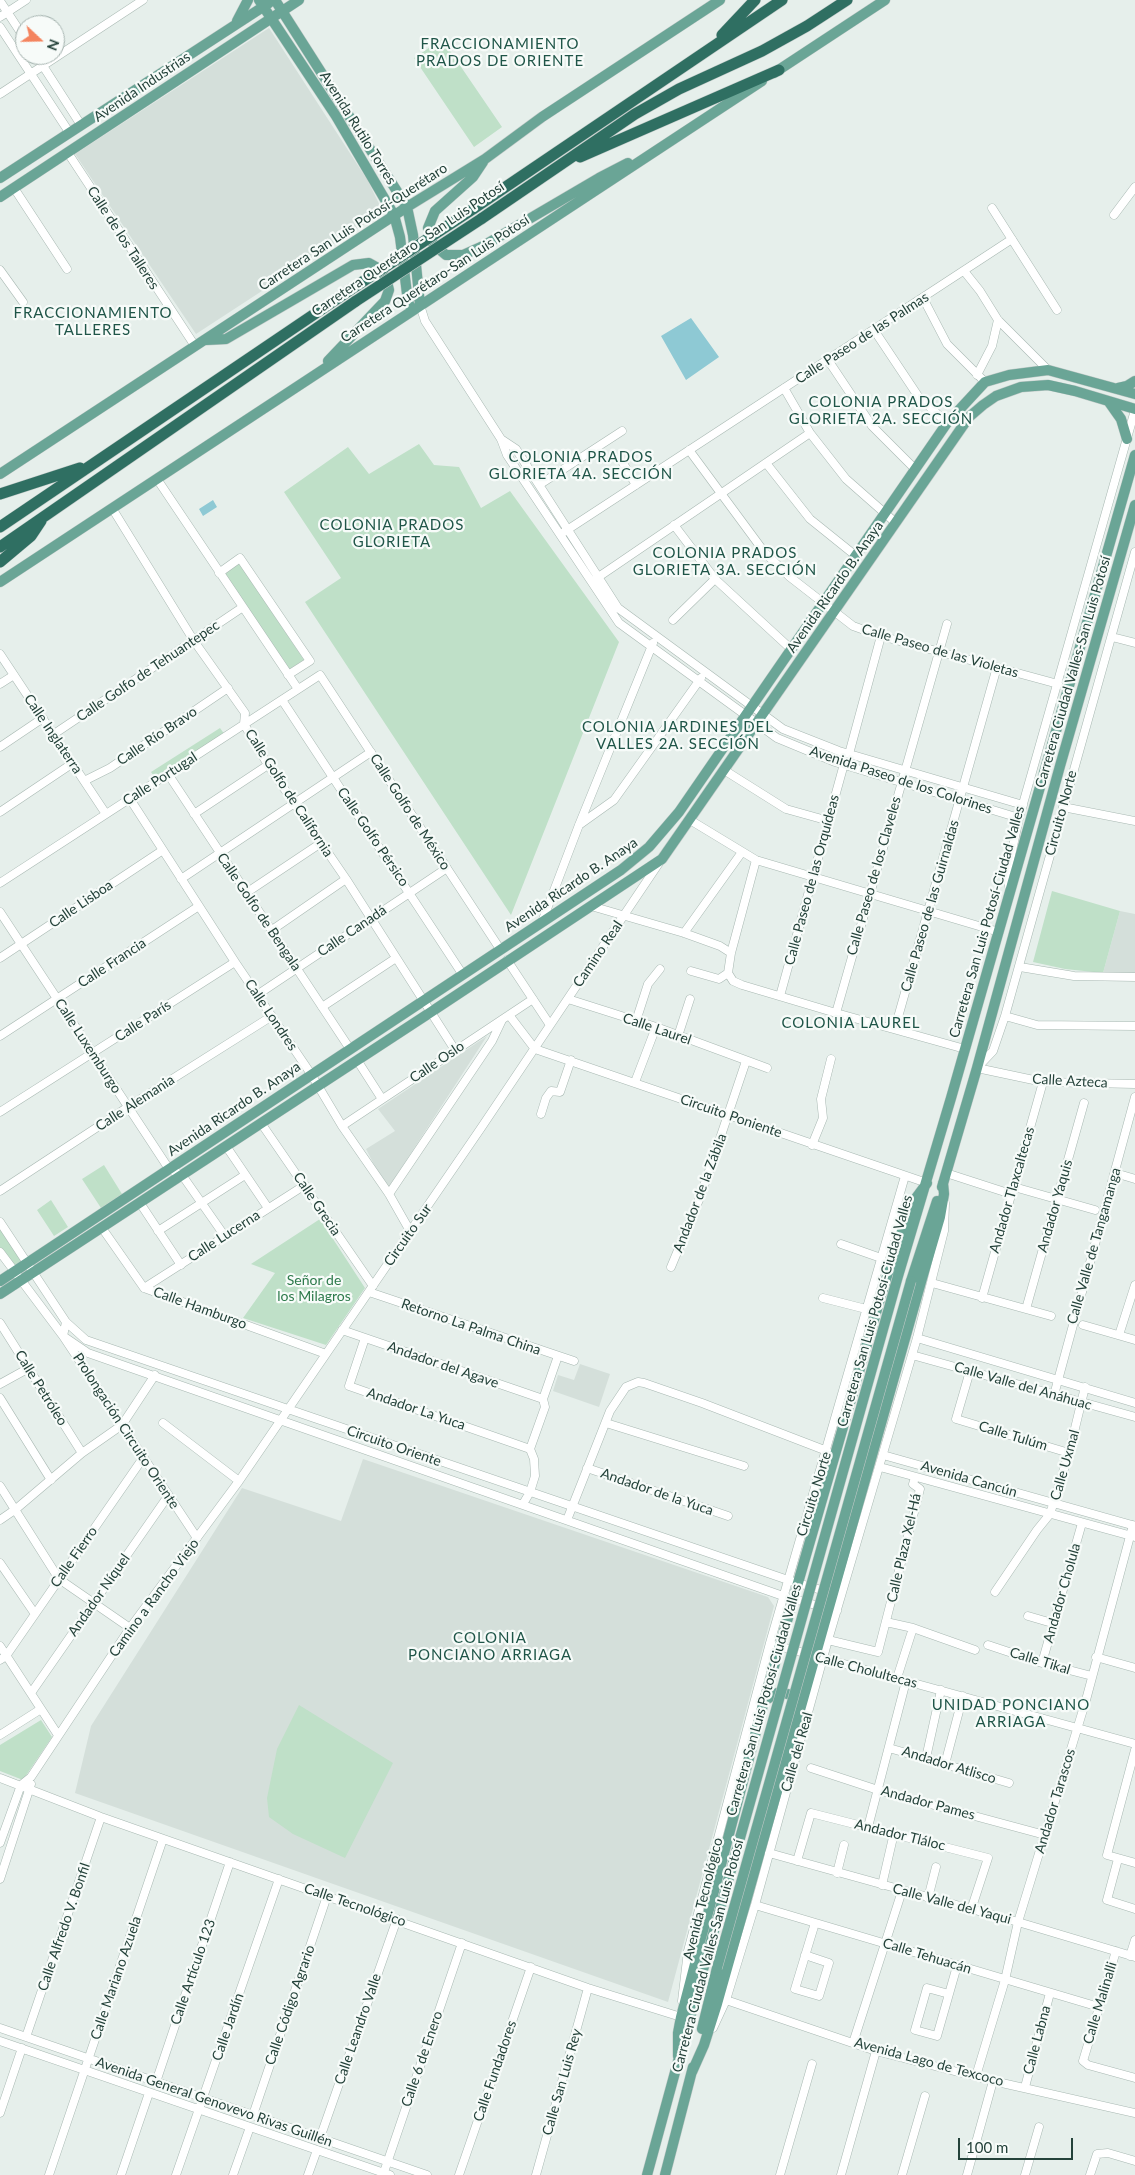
<!DOCTYPE html>
<html>
<head>
<meta charset="utf-8">
<style>
  body { margin:0 }
  #map { position:relative; width:1135px; height:2175px; overflow:hidden; background:#e6efeb; font-family:Lato,sans-serif }
  canvas { display:block }
  .north { position:absolute; left:15px; top:15px; width:50px; height:50px; box-sizing:border-box; background:#f7fbf9; border:1px solid #a3b1ad; border-radius:50%; rotate:111deg; font-size:14px; font-weight:700; line-height:20px; text-align:center; color:#24423a }
  .north::after { content:''; display:block; margin:auto; width:18px; height:22px; background:#f4845f; clip-path:polygon(50% 0,100% 100%,50% 72%,0 100%) }
  .scale { position:absolute; left:958px; top:2138px; width:115px; height:22px; box-sizing:border-box; border:2px solid #24423a; border-top:0; padding-left:6px; font-size:15px; line-height:18px; white-space:nowrap; color:#24423a; -webkit-text-stroke:4px #f7fbf9; paint-order:stroke }
</style>
</head>
<body>
<div id="map">
<canvas width="1135" height="2175"></canvas>
<div class="north">N</div>
<div class="scale">100 m</div>
</div>
<script>
const ctx = document.querySelector('canvas').getContext('2d');
ctx.lineJoin = 'round';
function fill(path, color) { ctx.fillStyle = color; ctx.fill(path, 'evenodd'); }
const shape = rows => new Path2D(rows.map(r => 'M' + r).join(''));
function strokePath(path, color, width, dash) { ctx.strokeStyle = color; ctx.lineWidth = width; ctx.lineCap = dash ? 'butt' : 'round'; ctx.setLineDash(dash || []); ctx.stroke(path); }
function label(font, color, halo, rows, align = 'center') {
  ctx.font = font + ' Lato,sans-serif'; ctx.lineWidth = 4.5; ctx.setLineDash([]); ctx.textBaseline = 'middle'; ctx.strokeStyle = halo; ctx.fillStyle = color; for (const [text, x, y, turn = 0] of rows) {
    ctx.save(); ctx.translate(x, y); ctx.rotate((+turn || 0) * Math.PI / 180); ctx.textAlign = isNaN(turn) ? turn : align; if (halo) ctx.strokeText(text, 0, 0); ctx.fillText(text, 0, 0); ctx.restore();
  }
}
fill(shape([
  [269,28,368,181,383,212,196,334,75,154],
  [1120,911,1135,914,1135,973,1103,973],
  [487,1036,387,1190,366,1149,395,1131,378,1109],
  [580,1364,610,1374,599,1407,553,1391,558,1375,574,1380],
  [363,1459,768,1597,774,1606,668,2002,75,1793,91,1726,242,1488,341,1521]
]), '#d4dfda');
fill(shape([
  [442,39,502,127,474,147,414,58],
  [419,444,434,465,459,467,481,508,510,491,619,642,511,915,305,602,341,578,284,492,348,447,369,474],
  [239,563,304,660,288,670,225,574],
  [220,728,225,735,156,779,151,772],
  [1052,891,1120,911,1103,973,1065,969,1033,962],
  [104,1165,122,1194,101,1208,82,1179],
  [51,1200,68,1227,54,1236,37,1210],
  [320,1219,365,1288,326,1345,243,1318,275,1273,251,1264],
  [0,1229,22,1261,11,1268,0,1251],
  [299,1705,393,1763,345,1858,293,1834,269,1817,267,1798,277,1749],
  [41,1720,52,1737,23,1780,0,1771,0,1745]
]), '#bfe0c8');
fill(shape([
  [691,318,719,357,686,380,661,336],
  [213,500,217,507,203,516,199,509]
]), '#8ec9d4');
const minor = shape([
  [0,1,25,39],
  [0,17,26,0],
  [0,27,69,132],
  [36,55,81,125],
  [0,94,143,0],
  [68,153,195,346],
  [14,188,67,269],
  [992,208,1057,310],
  [1114,215,1135,187],
  [0,270,23,302],
  [964,271,980,291,998,320,1048,370],
  [923,298,947,344,985,382],
  [420,305,425,321,501,439,507,455,619,623,777,738,835,762,1019,818],
  [874,330,918,396,947,423],
  [828,360,872,426,915,469],
  [977,375,992,346,998,320],
  [784,388,810,433,846,479,896,523],
  [501,439,516,449,618,608,783,729,839,751,1023,805],
  [689,450,765,553,790,577,853,626,881,636,1058,684],
  [623,463,636,485],
  [766,463,810,519,856,556],
  [157,479,298,689],
  [539,485,622,431],
  [112,508,194,641,245,713,244,724,268,765,346,879,455,1050],
  [674,525,715,579,791,649],
  [564,532,1012,239],
  [219,573,240,558,310,661,288,675],
  [594,580,810,433],
  [673,620,715,579],
  [1112,637,1135,643],
  [0,654,106,814],
  [0,684,14,675],
  [282,700,463,975],
  [54,734,243,607],
  [0,747,43,718],
  [849,754,881,636],
  [724,770,786,809,829,821],
  [168,774,350,1049],
  [84,781,110,768,228,688],
  [130,799,235,962,311,1074,342,1126,389,1194,410,1231],
  [1063,807,1135,821],
  [0,812,73,763],
  [194,814,268,765],
  [690,820,756,860,999,932],
  [579,825,614,800,701,678],
  [756,860,731,953,728,973,733,981,742,985,836,1013,965,1049],
  [181,879,371,752],
  [0,883,320,675,500,949],
  [1009,886,1009,865,1019,818,1135,410],
  [246,893,321,843],
  [591,906,684,933,720,946,731,953],
  [0,912,169,1169,182,1175,224,1235],
  [542,922,579,825,653,643],
  [272,930,346,879],
  [684,933,742,852],
  [0,958,163,850],
  [507,960,550,1025],
  [1020,967,1074,976,1135,977],
  [691,971,719,979,728,973],
  [257,995,447,868],
  [780,996,844,764],
  [568,999,656,1027,767,1068],
  [322,1007,396,958],
  [836,1013,947,624],
  [509,1015,535,1049],
  [1005,1016,1037,1025,1135,1026],
  [636,1021,648,984,660,969],
  [895,1028,997,667],
  [0,1036,199,906],
  [678,1036,690,999],
  [535,1049,927,1183],
  [357,1060,382,1099],
  [977,1068,993,1051,1005,1016,1135,552],
  [977,1068,1043,1082,1135,1084],
  [635,1082,656,1027],
  [0,1112,235,962],
  [541,1114,546,1098,551,1091,560,1092,571,1060],
  [261,1123,373,1286],
  [342,1126,533,999],
  [812,1145,823,1118,821,1099,831,1059],
  [226,1146,268,1208],
  [946,1173,1011,1194],
  [1115,1173,1135,1179],
  [1014,1187,1095,1210],
  [0,1191,128,1107,272,1016],
  [389,1194,492,1041,502,1020],
  [140,1203,181,1265],
  [0,1222,66,1322,86,1340,788,1580,841,1596],
  [102,1228,144,1288,326,1354],
  [158,1231,245,1175],
  [891,1236,906,1212],
  [841,1244,881,1258],
  [0,1252,63,1336,88,1353,783,1596,837,1611],
  [671,1267,701,1195,746,1061],
  [932,1283,1051,1316],
  [144,1288,305,1185],
  [369,1292,574,1361],
  [823,1298,866,1309],
  [982,1298,1043,1082],
  [1026,1309,1084,1103],
  [66,1322,63,1336,197,1538],
  [0,1323,82,1453],
  [1083,1325,1135,1340],
  [342,1330,543,1399],
  [1119,1335,1135,1285],
  [365,1338,349,1386,530,1449],
  [917,1338,1135,1403],
  [912,1355,1135,1417],
  [970,1371,956,1419,1069,1453],
  [0,1384,29,1368],
  [1054,1395,1135,1097],
  [0,1398,51,1480],
  [163,1423,239,1481],
  [606,1423,744,1466],
  [883,1455,1135,1526],
  [880,1467,1135,1537],
  [587,1468,728,1516],
  [0,1486,59,1579,130,1628],
  [523,1504,530,1492,535,1476,534,1459,530,1449,545,1407,543,1399,558,1356],
  [0,1520,16,1509,82,1453,122,1425,155,1375],
  [567,1520,610,1411,626,1387,638,1382,644,1383,702,1403,827,1451],
  [0,1563,35,1614],
  [995,1592,1037,1530,1050,1514,1069,1453,1085,1387],
  [1028,1616,1052,1623],
  [886,1622,913,1628,975,1650],
  [828,1640,878,1652,920,1489,913,1484,915,1477],
  [775,1645,1135,1744],
  [988,1645,1042,1663,1092,1676],
  [0,1646,58,1735],
  [1096,1657,1135,1668],
  [0,1660,6,1656,143,1458],
  [1042,1663,1082,1523],
  [897,1678,913,1628],
  [31,1693,168,1496],
  [0,1735,41,1709],
  [889,1748,1009,1783],
  [1135,1750,1107,1855,1135,1863],
  [926,1758,941,1690],
  [945,1764,963,1696],
  [811,1768,878,1790,1045,1835],
  [0,1778,101,1817,588,1988,681,2017,681,2013],
  [868,1827,906,1681],
  [0,1843,21,1785,31,1777,130,1628,239,1481,481,1128,659,863],
  [769,1853,1018,1922,1135,1957],
  [1118,1859,1107,1900,1135,1909],
  [797,1861,811,1813,988,1858,971,1910],
  [837,1873,844,1845],
  [0,1879,31,1784],
  [882,1885,894,1833],
  [928,1898,936,1867],
  [755,1905,1099,2007],
  [1116,1951,1083,2061,1088,2065,1135,2078],
  [805,1955,829,1963,819,1996,795,1989,815,1923],
  [1130,1956,1135,1940],
  [949,1994,927,1988,915,2030,937,2036,957,1966],
  [726,2000,876,2051,993,2081,1135,2113],
  [682,2001,688,1951,770,1643,905,1176],
  [0,2028,427,2175],
  [713,2028,726,2000,755,1905,828,1640,917,1338,944,1231,945,1203],
  [26,2037,101,1817],
  [0,2041,390,2175],
  [853,2043,902,1891],
  [976,2076,1005,1980,1018,1922,1086,1700,1133,1525],
  [156,2082,230,1862],
  [1025,2087,1050,1993],
  [0,2113,22,2048],
  [253,2115,327,1896],
  [320,2138,397,1919],
  [49,2175,163,1839],
  [121,2175,149,2093],
  [176,2175,279,1879],
  [233,2175,250,2127],
  [308,2175,317,2150],
  [383,2175,462,1943],
  [459,2175,531,1967],
  [536,2175,588,1988],
  [780,2175,812,2064],
  [841,2175,876,2051],
  [902,2175,925,2096],
  [967,2175,993,2081],
  [1025,2175,1039,2127],
  [1090,2175,1097,2154,1108,2153,1135,2161]
]);
const major = shape([
  [259,0,336,116,394,215,400,237,408,302,412,310],
  [275,0,407,207,413,235,420,305],
  [237,21,248,0],
  [774,73,885,0],
  [483,162,473,177,435,211,428,228,433,244,446,255,463,255,483,246,599,178,628,163],
  [0,178,269,3],
  [0,197,299,0],
  [206,340,226,339,353,265,369,263,378,268,386,278,389,290,385,301,328,361],
  [1118,388,1127,386,1135,381],
  [1109,402,1121,419,1127,439],
  [0,474,407,207,485,159,542,117,720,0],
  [0,582,762,81],
  [942,1187,977,1068,1060,766,1135,505],
  [898,1276,951,1098,1135,455],
  [0,1281,621,870,649,847,679,812,947,423,985,382,1009,375,1048,370,1135,394],
  [911,1281,937,1201],
  [0,1294,431,1012,662,859,969,417,983,405,996,396,1021,387,1048,385,1075,391,1135,409],
  [764,1701,777,1693,784,1693,791,1695,798,1704],
  [702,2029,717,1968],
  [678,2056,678,2033,681,2017,764,1701,806,1555,882,1292,910,1206,927,1183],
  [692,2072,704,2045,717,2004,921,1282,940,1217,944,1194,943,1183],
  [647,2175,704,1966],
  [665,2175,693,2067]
]);
const highway = shape([
  [722,35,755,0],
  [580,157,779,70],
  [473,209,782,0],
  [481,219,635,114,679,89,762,51,807,26,847,0],
  [0,494,80,468],
  [0,527,350,290],
  [0,547,356,301],
  [0,562,31,536,41,521]
]);
strokePath(minor, '#a8b8b2', 9);
strokePath(major, '#c2cac8', 11);
strokePath(highway, '#c2cac8', 12);
strokePath(minor, '#fff', 8);
strokePath(major, '#6aa596', 10);
strokePath(highway, '#2f6f62', 11);
const majorBridge = shape([
  [704,1966,898,1276],
  [717,1968,911,1281]
]);
const highwayBridge = shape([
  [350,290,473,209],
  [356,301,481,219]
]);
strokePath(majorBridge, '#c2cac8', 11, []);
strokePath(highwayBridge, '#c2cac8', 12, []);
strokePath(majorBridge, '#6aa596', 10);
strokePath(highwayBridge, '#2f6f62', 11);
label('14px', '#24423a', '#f7fbf9', [
  ["Avenida Industrias",142,87,-34],
  ["Avenida Rutilo Torres",358,128,58],
  ["Carretera San Luis Potosí-Querétaro",353,227,-33],
  ["Calle de los Talleres",123,238,57],
  ["Carretera Querétaro - San Luis Potosí",408,249,-34],
  ["Carretera Querétaro-San Luis Potosí",435,279,-33],
  ["Calle Paseo de las Palmas",862,338,-33],
  ["Avenida Ricardo B. Anaya",835,587,-55],
  ["Calle Paseo de las Violetas",940,651,16],
  ["Calle Golfo de Tehuantepec",148,671,-34],
  ["Carretera Ciudad Valles-San Luis Potosí",1073,672,-74],
  ["Calle Inglaterra",53,734,56],
  ["Calle Río Bravo",157,736,-34],
  ["Calle Portugal",160,779,-33],
  ["Avenida Paseo de los Colorines",901,780,18],
  ["Calle Golfo de California",289,793,57],
  ["Calle Golfo de México",410,812,57],
  ["Circuito Norte",1061,813,-75],
  ["Calle Golfo Pérsico",373,837,56],
  ["Calle Paseo de los Claveles",874,876,-74],
  ["Calle Paseo de las Orquídeas",812,880,-75],
  ["Avenida Ricardo B. Anaya",571,885,-34],
  ["Calle Lisboa",81,904,-34],
  ["Calle Paseo de las Guirnaldas",930,906,-74],
  ["Calle Golfo de Bengala",259,912,56],
  ["Carretera San Luis Potosí-Ciudad Valles",987,922,-74],
  ["Calle Canadá",352,931,-34],
  ["Camino Real",598,954,-56],
  ["Calle Francia",112,963,-33],
  ["Calle Londres",271,1015,56],
  ["Calle París",143,1021,-33],
  ["Calle Laurel",657,1029,19],
  ["Calle Luxemburgo",88,1046,57],
  ["Calle Oslo",437,1062,-34],
  ["Calle Azteca",1070,1081,3],
  ["Calle Alemania",135,1103,-33],
  ["Avenida Ricardo B. Anaya",234,1109,-34],
  ["Circuito Poniente",731,1116,19],
  ["Andador Tlaxcaltecas",1012,1190,-74],
  ["Andador de la Zábila",700,1193,-69],
  ["Calle Grecia",317,1204,56],
  ["Andador Yaquis",1055,1206,-74],
  ["Circuito Sur",408,1235,-55],
  ["Calle Lucerna",224,1236,-33],
  ["Calle Valle de Tangamanga",1094,1246,-74],
  ["Calle Hamburgo",200,1308,20],
  ["Carretera San Luis Potosí-Ciudad Valles",875,1311,-74],
  ["Retorno La Palma China",471,1327,19],
  ["Andador del Agave",443,1365,19],
  ["Calle Valle del Anáhuac",1023,1386,16],
  ["Calle Petróleo",41,1388,58],
  ["Andador La Yuca",416,1409,19],
  ["Prolongación Circuito Oriente",126,1431,57],
  ["Calle Tulúm",1013,1436,17],
  ["Circuito Oriente",394,1446,19],
  ["Calle Uxmal",1065,1465,-74],
  ["Avenida Cancún",969,1479,16],
  ["Andador de la Yuca",657,1492,19],
  ["Circuito Norte",814,1494,-73],
  ["Calle Plaza Xel-Há",904,1548,-77],
  ["Calle Fierro",74,1557,-55],
  ["Andador Cholula",1062,1593,-74],
  ["Andador Níquel",99,1595,-55],
  ["Camino a Rancho Viejo",154,1598,-54],
  ["Calle Tikal",1040,1661,17],
  ["Calle Cholultecas",866,1670,15],
  ["Carretera San Luis Potosí-Ciudad Valles",764,1700,-74],
  ["Calle del Real",797,1752,-74],
  ["Andador Atlisco",949,1765,17],
  ["Andador Tarascos",1055,1801,-73],
  ["Andador Pames",928,1803,15],
  ["Andador Tláloc",900,1835,14],
  ["Avenida Tecnológico",703,1899,-76],
  ["Calle Valle del Yaqui",952,1904,15],
  ["Calle Tecnológico",355,1905,19],
  ["Calle Alfredo V. Bonfil",64,1927,-71],
  ["Carretera Ciudad Valles-San Luis Potosí",708,1956,-75],
  ["Calle Tehuacán",927,1956,17],
  ["Calle Artículo 123",193,1972,-71],
  ["Calle Mariano Azuela",116,1978,-71],
  ["Calle Malinalli",1100,2003,-73],
  ["Calle Código Agrario",290,2005,-71],
  ["Calle Jardín",228,2027,-71],
  ["Calle Leandro Valle",358,2029,-71],
  ["Calle Labna",1037,2040,-75],
  ["Calle 6 de Enero",422,2059,-71],
  ["Avenida Lago de Texcoco",929,2062,15],
  ["Calle Fundadores",495,2071,-71],
  ["Calle San Luis Rey",562,2082,-74],
  ["Avenida General Genovevo Rivas Guillén",214,2102,19]
]);
label('14px', '#2d7a4b', '#f7fbf9', [
  ["Señor de",314,1280],
  ["los Milagros",314,1296]
]);
ctx.letterSpacing = '1px';
label('15px', '#1f5548', '#f7fbf9', [
  ["FRACCIONAMIENTO",500,44],
  ["PRADOS DE ORIENTE",500,61],
  ["FRACCIONAMIENTO",93,313],
  ["TALLERES",93,330],
  ["COLONIA PRADOS",881,402],
  ["GLORIETA 2A. SECCIÓN",881,419],
  ["COLONIA PRADOS",581,457],
  ["GLORIETA 4A. SECCIÓN",581,474],
  ["COLONIA PRADOS",392,525],
  ["GLORIETA",392,542],
  ["COLONIA PRADOS",725,553],
  ["GLORIETA 3A. SECCIÓN",725,570],
  ["COLONIA JARDINES DEL",678,727],
  ["VALLES 2A. SECCIÓN",678,744],
  ["COLONIA LAUREL",851,1023],
  ["COLONIA",490,1638],
  ["PONCIANO ARRIAGA",490,1655],
  ["UNIDAD PONCIANO",1011,1705],
  ["ARRIAGA",1011,1722]
]);
ctx.letterSpacing = '0px';
</script>
</body>
</html>
